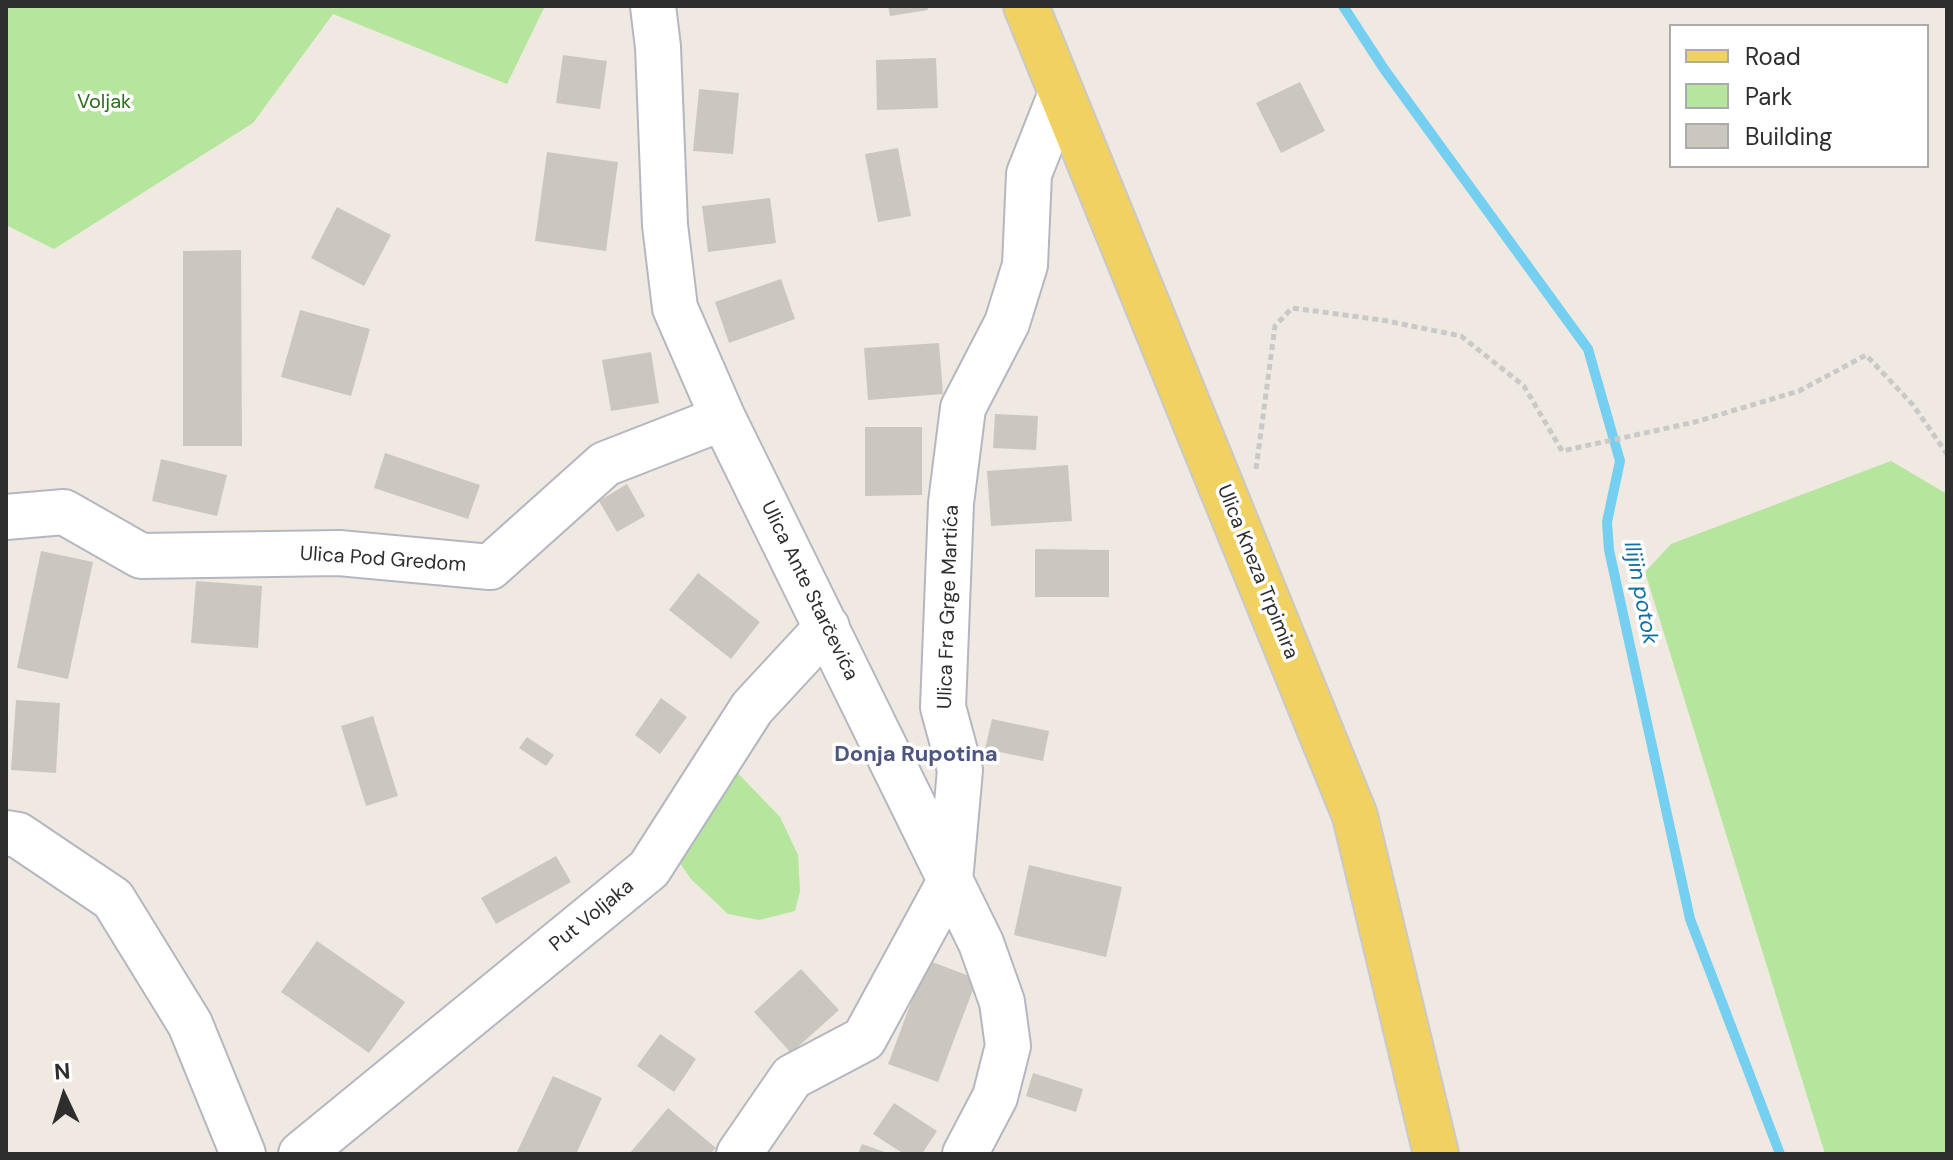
<!DOCTYPE html>
<html>
<head>
<meta charset="utf-8">
<style>
  body { margin:0 }
  #map { position:relative; width:1953px; height:1160px; overflow:hidden; background:#efe9e1; font-family:"DM Sans",sans-serif }
  canvas { display:block }
  .frame { position:absolute; inset:0; border:8px solid #2e2e2e; pointer-events:none }
  .legend { position:absolute; left:1669px; top:24px; width:260px; height:144px; box-sizing:border-box; background:#fff; border:2px solid #ababab; margin:0; padding:10px 14px; list-style:none; font-size:24px; color:#2e2e2e }
  .legend li { display:flex; align-items:center; gap:16px; height:40px }
  .legend b { width:40px; border:2px solid #ababab }
  .north { position:absolute; left:24px; top:1056px; width:80px; height:80px; -webkit-text-stroke:6px #fff; paint-order:stroke; rotate:356deg; font-size:22px; font-weight:700; line-height:32px; text-align:center; color:#2e2e2e }
  .north::after { content:''; display:block; margin:auto; width:28px; height:36px; background:#2e2e2e; clip-path:polygon(50% 0,100% 100%,50% 72%,0 100%) }
</style>
</head>
<body>
<div id="map">
<canvas width="1953" height="1160"></canvas>
<div class="frame"></div>
<ul class="legend">
<li><b style="height:10px;background:#f2d163"></b>Road</li>
<li><b style="height:22px;background:#b6e59e"></b>Park</li>
<li><b style="height:22px;background:#cbc7bf"></b>Building</li>
</ul>
<div class="north">N</div>
</div>
<script>
const ctx = document.querySelector('canvas').getContext('2d');
ctx.lineJoin = 'round';
function fill(path, color) { ctx.fillStyle = color; ctx.fill(path, 'evenodd'); }
const shape = rows => new Path2D(rows.map(r => 'M' + r).join(''));
function strokePath(path, color, width, dash) { ctx.strokeStyle = color; ctx.lineWidth = width; ctx.lineCap = dash ? 'butt' : 'round'; ctx.setLineDash(dash || []); ctx.stroke(path); }
function label(font, color, halo, rows, align = 'center') {
  ctx.font = font + ' "DM Sans",sans-serif'; ctx.lineWidth = 7; ctx.setLineDash([]); ctx.textBaseline = 'middle'; ctx.strokeStyle = halo; ctx.fillStyle = color; for (const [text, x, y, turn = 0] of rows) {
    ctx.save(); ctx.translate(x, y); ctx.rotate((+turn || 0) * Math.PI / 180); ctx.textAlign = isNaN(turn) ? turn : align; if (halo) ctx.strokeText(text, 0, 0); ctx.fillText(text, 0, 0); ctx.restore();
  }
}
fill(shape([
  [6,6,545,6,507,84,333,14,253,123,54,249,6,225],
  [1891,461,1947,494,1947,1154,1825,1154,1645,572,1671,544],
  [729,764,780,817,798,855,800,891,795,911,759,920,728,914,691,879,670,849]
]), '#b6e59e');
strokePath(shape([
  [1343,6,1384,69,1588,349,1620,461,1607,522,1609,550,1690,919,1780,1154]
]), '#75cff0', 10);
fill(shape([
  [888,6,927,6,928,10,890,16],
  [563,55,607,61,600,109,556,103],
  [936,58,938,108,877,110,876,60],
  [1300,82,1325,131,1281,153,1256,103],
  [699,89,739,93,733,154,693,151],
  [898,148,911,216,878,222,865,154],
  [547,152,618,162,606,251,535,241],
  [770,198,776,243,708,252,702,206],
  [337,207,391,235,364,286,311,258],
  [241,250,242,446,183,446,183,251],
  [781,279,795,319,729,343,715,302],
  [300,310,370,329,351,396,281,377],
  [939,343,943,394,868,400,864,348],
  [651,352,659,403,611,411,602,360],
  [995,414,1038,416,1036,450,993,448],
  [865,427,922,427,922,495,865,496],
  [385,453,480,485,468,519,374,488],
  [161,459,227,475,217,516,152,501],
  [1068,465,1072,521,991,526,987,471],
  [627,484,645,516,617,532,599,501],
  [1035,549,1109,550,1109,597,1035,597],
  [41,551,93,562,68,679,17,668],
  [698,573,760,622,731,659,669,610],
  [196,581,262,586,258,648,191,643],
  [661,698,687,717,660,754,635,735],
  [16,700,60,703,56,773,11,770],
  [373,716,398,796,366,806,341,726],
  [992,719,1049,731,1043,761,985,749],
  [527,737,554,755,546,766,519,748],
  [556,856,571,882,496,924,481,898],
  [1029,865,1122,887,1106,957,1014,935],
  [317,941,405,1002,369,1053,281,992],
  [927,960,977,979,938,1082,888,1064],
  [801,969,839,1010,791,1053,754,1012],
  [660,1034,696,1059,674,1092,637,1066],
  [1033,1073,1083,1089,1076,1112,1026,1096],
  [553,1076,602,1098,576,1154,516,1154],
  [894,1103,937,1131,922,1154,904,1154,873,1134],
  [668,1108,716,1148,710,1154,629,1154],
  [862,1144,890,1154,858,1154]
]), '#cbc7bf');
const minor = shape([
  [653,6,658,47,665,225,675,308,723,418,981,943,1002,1002,1008,1046,995,1097,965,1154],
  [6,517,64,512,141,556,339,553,490,567,605,464,723,418],
  [6,833,18,835,113,899,190,1024,243,1154],
  [301,1154,649,869,752,708,827,627],
  [739,1154,792,1077,864,1039,950,881,960,770,943,707,951,503,963,408,1007,323,1025,265,1029,174,1061,93]
]);
const major = shape([
  [1026,6,1355,816,1436,1154]
]);
strokePath(minor, '#b4b7c1', 48);
strokePath(major, '#c9c9c9', 48);
strokePath(shape([
  [1256,469,1275,326,1292,308,1382,320,1461,336,1524,386,1562,451,1695,422,1799,391,1866,355,1913,405,1947,454]
]), '#c9c9c9', 5, [6, 4]);
strokePath(minor, '#fff', 44);
strokePath(major, '#f2d163', 44);
label('20px', '#2c6e1b', '#fff', [
  ["Voljak",104,103]
]);
label('20px', '#2e2e2e', '#fff', [
  ["Ulica Pod Gredom",383,560,4],
  ["Ulica Kneza Trpimira",1257,572,68],
  ["Ulica Ante Starčevića",809,591,64],
  ["Ulica Fra Grge Martića",949,607,-88],
  ["Put Voljaka",592,916,-39]
]);
label('italic 22px', '#0d6fa3', '#fff', [
  ["Ilijin potok",1640,593,79]
]);
label('bold 22px', '#4d5680', '#fff', [
  ["Donja Rupotina",916,755]
]);
</script>
</body>
</html>
